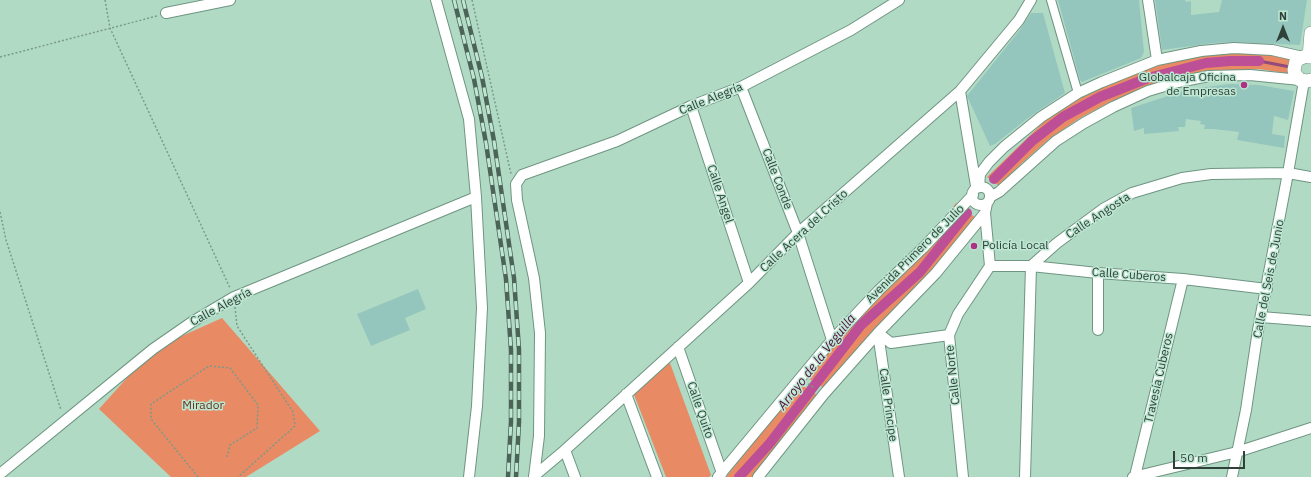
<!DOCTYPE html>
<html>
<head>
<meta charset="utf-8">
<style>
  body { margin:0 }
  #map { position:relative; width:1311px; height:477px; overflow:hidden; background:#b1dac5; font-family:"IBM Plex Sans",sans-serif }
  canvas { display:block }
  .north { position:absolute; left:1263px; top:8px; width:40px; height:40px; -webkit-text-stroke:3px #bde7d2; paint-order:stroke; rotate:0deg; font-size:11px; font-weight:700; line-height:16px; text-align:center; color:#304139 }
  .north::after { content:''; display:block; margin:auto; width:14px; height:18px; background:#304139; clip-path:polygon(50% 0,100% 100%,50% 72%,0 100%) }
  .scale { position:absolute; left:1173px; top:451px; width:72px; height:18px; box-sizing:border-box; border:2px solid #304139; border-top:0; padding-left:5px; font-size:12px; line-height:14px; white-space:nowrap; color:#304139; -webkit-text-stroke:3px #bde7d2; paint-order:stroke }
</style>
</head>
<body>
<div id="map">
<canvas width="1311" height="477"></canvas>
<div class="north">N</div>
<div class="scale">50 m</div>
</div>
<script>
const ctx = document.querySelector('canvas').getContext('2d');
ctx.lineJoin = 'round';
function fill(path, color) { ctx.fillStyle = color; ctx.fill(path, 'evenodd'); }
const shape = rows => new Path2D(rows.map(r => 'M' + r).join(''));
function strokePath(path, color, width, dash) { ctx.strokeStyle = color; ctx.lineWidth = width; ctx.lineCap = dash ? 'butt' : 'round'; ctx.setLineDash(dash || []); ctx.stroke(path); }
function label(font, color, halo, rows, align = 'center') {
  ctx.font = font + ' "IBM Plex Sans",sans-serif'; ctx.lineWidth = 3; ctx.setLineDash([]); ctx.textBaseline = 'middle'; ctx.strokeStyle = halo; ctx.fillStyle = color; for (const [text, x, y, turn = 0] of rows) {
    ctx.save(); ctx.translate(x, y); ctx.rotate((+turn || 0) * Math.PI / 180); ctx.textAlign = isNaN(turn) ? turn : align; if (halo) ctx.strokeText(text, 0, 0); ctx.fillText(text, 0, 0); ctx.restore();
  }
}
fill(shape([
  [1252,53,1294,59,1292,74,1259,69,1228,71,1147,86,1110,102,1080,118,1049,139,1022,163,999,186,987,177,1050,116,1079,97,1158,65,1209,55],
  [956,203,976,218,934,269,867,337,824,388,806,377,852,324,923,248],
  [222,318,320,431,246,477,171,477,99,409,153,349],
  [670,363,711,475,709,477,666,477,633,392,659,367],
  [797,382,822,398,752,477,726,477,764,429]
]), '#e88a63');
strokePath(shape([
  [1259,61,1290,67]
]), '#924b7a', 3);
strokePath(shape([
  [994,179,1032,141,1063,117,1100,97,1148,78,1206,63,1230,61,1259,61],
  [739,477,770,443,861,325,920,272,967,213]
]), '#bc4f96', 10);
fill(shape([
  [1058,0,1139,0,1144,52,1141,58,1082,82,1080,80],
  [1155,0,1185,0,1186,2,1191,1,1191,15,1219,12,1222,0,1307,0,1300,45,1234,42,1213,43,1162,50],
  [1031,13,1043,13,1065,93,1028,118,995,144,990,146,967,96,1019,31],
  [1230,84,1259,85,1294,91,1288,120,1274,116,1272,134,1285,136,1284,148,1237,140,1239,132,1213,129,1204,129,1205,125,1200,124,1201,121,1186,119,1185,127,1178,127,1179,131,1144,134,1144,128,1134,131,1131,108,1189,89],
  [418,289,426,309,405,318,410,330,371,346,357,314]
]), '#95c6bd');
const pedestrian = shape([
  [1051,0,1078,93]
]);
const minor = shape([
  [436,0,469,119,476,197,482,308,477,406,469,477],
  [1148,0,1157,60],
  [166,13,230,0],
  [741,87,798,233,832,340],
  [960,91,976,186],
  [691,106,749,283],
  [979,187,980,174,989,162,1004,147,1041,117,1078,93,1102,82,1157,60,1201,51,1234,48,1272,50,1303,57],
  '972 196a9 9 0 1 1 18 0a9 9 0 1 1-18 0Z',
  [990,197,999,192,1056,141,1084,123,1113,107,1148,91,1178,82,1209,76,1250,75,1300,80],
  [990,266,1031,266,1098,273,1183,279,1267,289],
  [1261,317,1311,321],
  [1098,330,1098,273],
  [878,333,899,477],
  [878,333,891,343,949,335],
  [678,347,722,473],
  [626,394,657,477],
  [565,450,575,477],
  [0,474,153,349,192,322,234,297,476,197],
  [534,476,565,450,749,283,798,233,960,91,1019,20,1031,0],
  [1135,476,1183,279],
  [534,477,539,436,540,333,534,278,517,200,516,184,522,175,617,141,691,106,741,87,851,30,899,0],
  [718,477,832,340,879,290,923,248,973,195],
  [758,477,824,394,878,333,936,273,985,213,987,203],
  [963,477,949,335,958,314,990,266,985,213],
  [1025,477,1031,266,1057,243,1103,209,1132,193,1182,178,1211,174,1288,173,1311,177],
  [1133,477,1237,452,1311,428],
  [1232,477,1246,410,1258,330,1288,173,1304,81]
]);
const tertiary = shape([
  [1309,57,1311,33],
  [1311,57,1306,56,1299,59,1296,61,1294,70,1295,74,1300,80,1307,81,1311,80]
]);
strokePath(pedestrian, '#6e9582', 10);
strokePath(minor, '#6e9582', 12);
strokePath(tertiary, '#6e9582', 14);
strokePath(shape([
  [105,0,110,28,230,288],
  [472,0,511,174],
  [0,57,157,16],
  [0,212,6,240,61,410],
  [235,307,237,326,293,412,295,426,238,477],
  [808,384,815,388],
  [198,477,151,419,151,404,209,366,230,368,258,405,257,428,230,445,227,457]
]), '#7b9a8b', 1.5, [2, 2]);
strokePath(pedestrian, '#fff', 8);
strokePath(minor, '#fff', 10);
strokePath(tertiary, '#fff', 13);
const rail = shape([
  [454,0,474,79,486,143,506,279,511,350,511,421,508,477],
  [463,0,482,77,494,141,514,278,519,350,519,422,516,477]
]);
strokePath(rail, '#4c6358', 4.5);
strokePath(rail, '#bde7d2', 3, [9]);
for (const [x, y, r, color] of [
  [1244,85,4,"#ac3286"],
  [974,246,4,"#ac3286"]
]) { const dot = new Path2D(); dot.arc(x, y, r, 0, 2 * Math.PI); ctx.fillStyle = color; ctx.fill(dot); strokePath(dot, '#bde7d2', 1.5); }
label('12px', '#304139', '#bde7d2', [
  ["Globalcaja Oficina",1236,78],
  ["de Empresas",1236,92],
  ["Policía Local",982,246,"left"]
], 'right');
label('12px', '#304139', '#bde7d2', [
  ["Calle Alegría",711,99,-22],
  ["Calle Conde",777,179,69],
  ["Calle Angel",720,194,72],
  ["Calle Angosta",1098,216,-33],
  ["Calle Acera del Cristo",804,231,-43],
  ["Avenida Primero de Julio",915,254,-45],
  ["Calle Cuberos",1129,275,4],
  ["Calle del Seis de Junio",1269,279,-79],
  ["Calle Alegría",221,307,-28],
  ["Calle Norte",953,375,-96],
  ["Travesía Cuberos",1159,378,-77],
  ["Calle Principe",888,405,82],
  ["Calle Quito",700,410,71]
]);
label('12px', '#63321d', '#bde7d2', [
  ["Mirador",203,406]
]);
label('italic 13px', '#520a3d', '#bde7d2', [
  ["Arroyo de la Veguilla",817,362,-52]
]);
</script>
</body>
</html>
